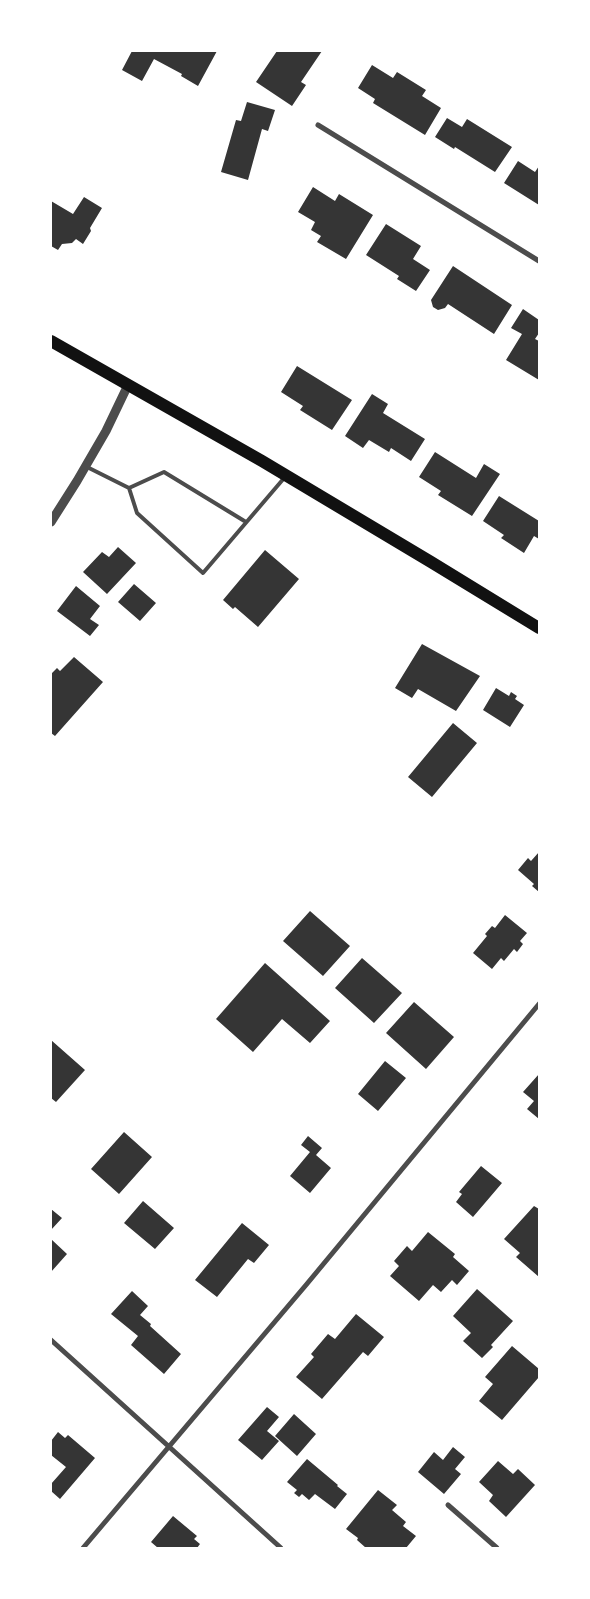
<!DOCTYPE html>
<html>
<head>
<meta charset="utf-8">
<style>
  body { margin:0 }
  #map { position:relative; width:590px; height:1599px; overflow:hidden; background:#fff; font-family:"Sofia Sans Condensed",sans-serif }
  canvas { display:block }
  .frame { position:absolute; inset:0; border:52px solid #fff; pointer-events:none }
</style>
</head>
<body>
<div id="map">
<canvas width="590" height="1599"></canvas>
<div class="frame"></div>
</div>
<script>
const ctx = document.querySelector('canvas').getContext('2d');
ctx.lineJoin = 'round';
function fill(path, color) { ctx.fillStyle = color; ctx.fill(path, 'evenodd'); }
const shape = rows => new Path2D(rows.map(r => 'M' + r).join(''));
function strokePath(path, color, width, dash) { ctx.strokeStyle = color; ctx.lineWidth = width; ctx.lineCap = dash ? 'butt' : 'round'; ctx.setLineDash(dash || []); ctx.stroke(path); }
fill(shape([
  [132,51,217,51,198,86,181,76,182,74,154,59,142,81,122,70],
  [277,51,322,51,301,82,306,85,292,106,256,82],
  [372,65,393,78,397,72,426,90,422,96,441,108,425,135,373,103,375,99,358,88],
  [247,102,275,110,268,131,262,129,248,180,221,172,236,120,241,121],
  [447,118,462,127,467,119,512,147,495,172,455,147,454,149,435,137],
  [518,161,535,172,539,166,539,205,504,183],
  [313,187,335,201,339,194,373,215,346,259,317,242,321,236,311,230,315,222,298,212],
  [84,197,102,208,90,228,91,231,83,244,76,239,72,243,62,244,58,250,51,246,51,201,73,214],
  [386,224,421,246,413,259,430,270,416,291,397,279,399,276,366,255],
  [453,266,512,305,494,334,448,304,445,308,438,310,433,307,431,300],
  [523,309,539,320,539,333,535,339,539,341,539,380,506,360,522,334,511,328],
  [297,366,352,400,332,430,300,410,303,406,281,392],
  [372,394,388,404,383,413,425,439,411,461,391,448,389,452,369,440,363,448,345,436],
  [435,452,476,478,484,464,500,474,472,516,438,495,441,491,419,477],
  [499,496,539,521,539,539,534,536,524,553,501,538,504,535,483,521],
  [118,547,136,563,107,594,83,572,102,552,109,557],
  [265,550,299,579,258,627,235,607,233,609,223,600],
  [134,584,156,603,140,621,118,602],
  [76,586,100,606,90,619,99,625,90,636,57,611],
  [422,644,480,676,456,711,418,689,412,698,395,688],
  [74,657,103,682,55,736,51,733,51,674,57,668,60,671],
  [496,688,509,696,511,692,517,696,515,699,524,705,510,727,483,710],
  [453,723,477,743,432,797,408,777],
  [539,852,539,892,532,886,534,884,518,870,528,858,531,861],
  [310,911,350,946,323,976,283,941],
  [505,915,527,933,520,941,523,944,517,952,514,949,504,961,501,958,492,969,473,953,487,936,485,934,492,926,495,928],
  [362,958,402,993,374,1023,335,988],
  [265,963,330,1021,310,1043,282,1019,253,1052,216,1019],
  [414,1002,454,1037,426,1069,386,1033],
  [51,1040,85,1070,56,1102,51,1098],
  [385,1061,406,1078,378,1111,358,1094],
  [539,1074,539,1119,527,1109,534,1101,523,1092],
  [124,1132,152,1157,119,1194,91,1169],
  [308,1136,322,1148,316,1155,331,1168,310,1193,290,1176,310,1152,301,1145],
  [481,1166,502,1183,473,1217,456,1202,462,1194,459,1192],
  [143,1201,174,1228,155,1249,124,1223],
  [534,1206,539,1209,539,1277,516,1257,520,1253,504,1239],
  [51,1209,62,1218,51,1230],
  [242,1223,269,1245,254,1263,248,1259,217,1297,195,1280],
  [428,1232,455,1254,453,1257,469,1271,457,1285,452,1280,441,1292,433,1285,419,1301,390,1276,399,1266,394,1261,407,1246,412,1251],
  [51,1239,67,1254,51,1272],
  [477,1289,513,1321,491,1345,493,1347,482,1358,463,1341,471,1333,453,1316],
  [132,1291,148,1306,140,1315,151,1324,150,1326,181,1354,164,1374,131,1345,138,1336,111,1314],
  [356,1314,384,1337,368,1356,363,1352,322,1399,296,1377,314,1357,311,1354,328,1334,335,1339],
  [512,1346,539,1369,539,1377,502,1420,479,1401,493,1384,485,1377],
  [267,1407,279,1417,267,1431,279,1441,262,1460,238,1440],
  [294,1414,316,1434,297,1456,275,1436],
  [58,1432,65,1438,68,1435,95,1458,60,1499,51,1491,51,1484,66,1467,51,1455,51,1441],
  [453,1447,465,1457,455,1469,461,1474,444,1494,418,1472,434,1452,443,1460],
  [307,1459,338,1485,337,1486,347,1494,335,1509,315,1494,309,1500,302,1494,299,1497,294,1493,297,1490,287,1482],
  [498,1461,513,1474,518,1469,535,1485,506,1517,489,1501,493,1495,479,1482],
  [378,1490,397,1505,392,1510,406,1522,403,1526,416,1536,406,1548,366,1548,357,1540,358,1538,346,1529],
  [173,1516,197,1536,194,1539,200,1544,197,1548,158,1548,151,1542]
]), '#353535');
strokePath(shape([
  [87,467,129,488,137,513,203,573,285,477],
  [129,488,164,472,246,522]
]), '#4c4c4c', 4);
strokePath(shape([
  [318,125,539,261],
  [51,1340,281,1548],
  [448,1505,497,1548],
  [83,1548,306,1285,539,1004]
]), '#4c4c4c', 5);
strokePath(shape([
  [51,522,77,481,106,431,128,385]
]), '#4c4c4c', 9);
strokePath(shape([
  [51,341,262,461,431,562,539,628]
]), '#111', 12);
</script>
</body>
</html>
